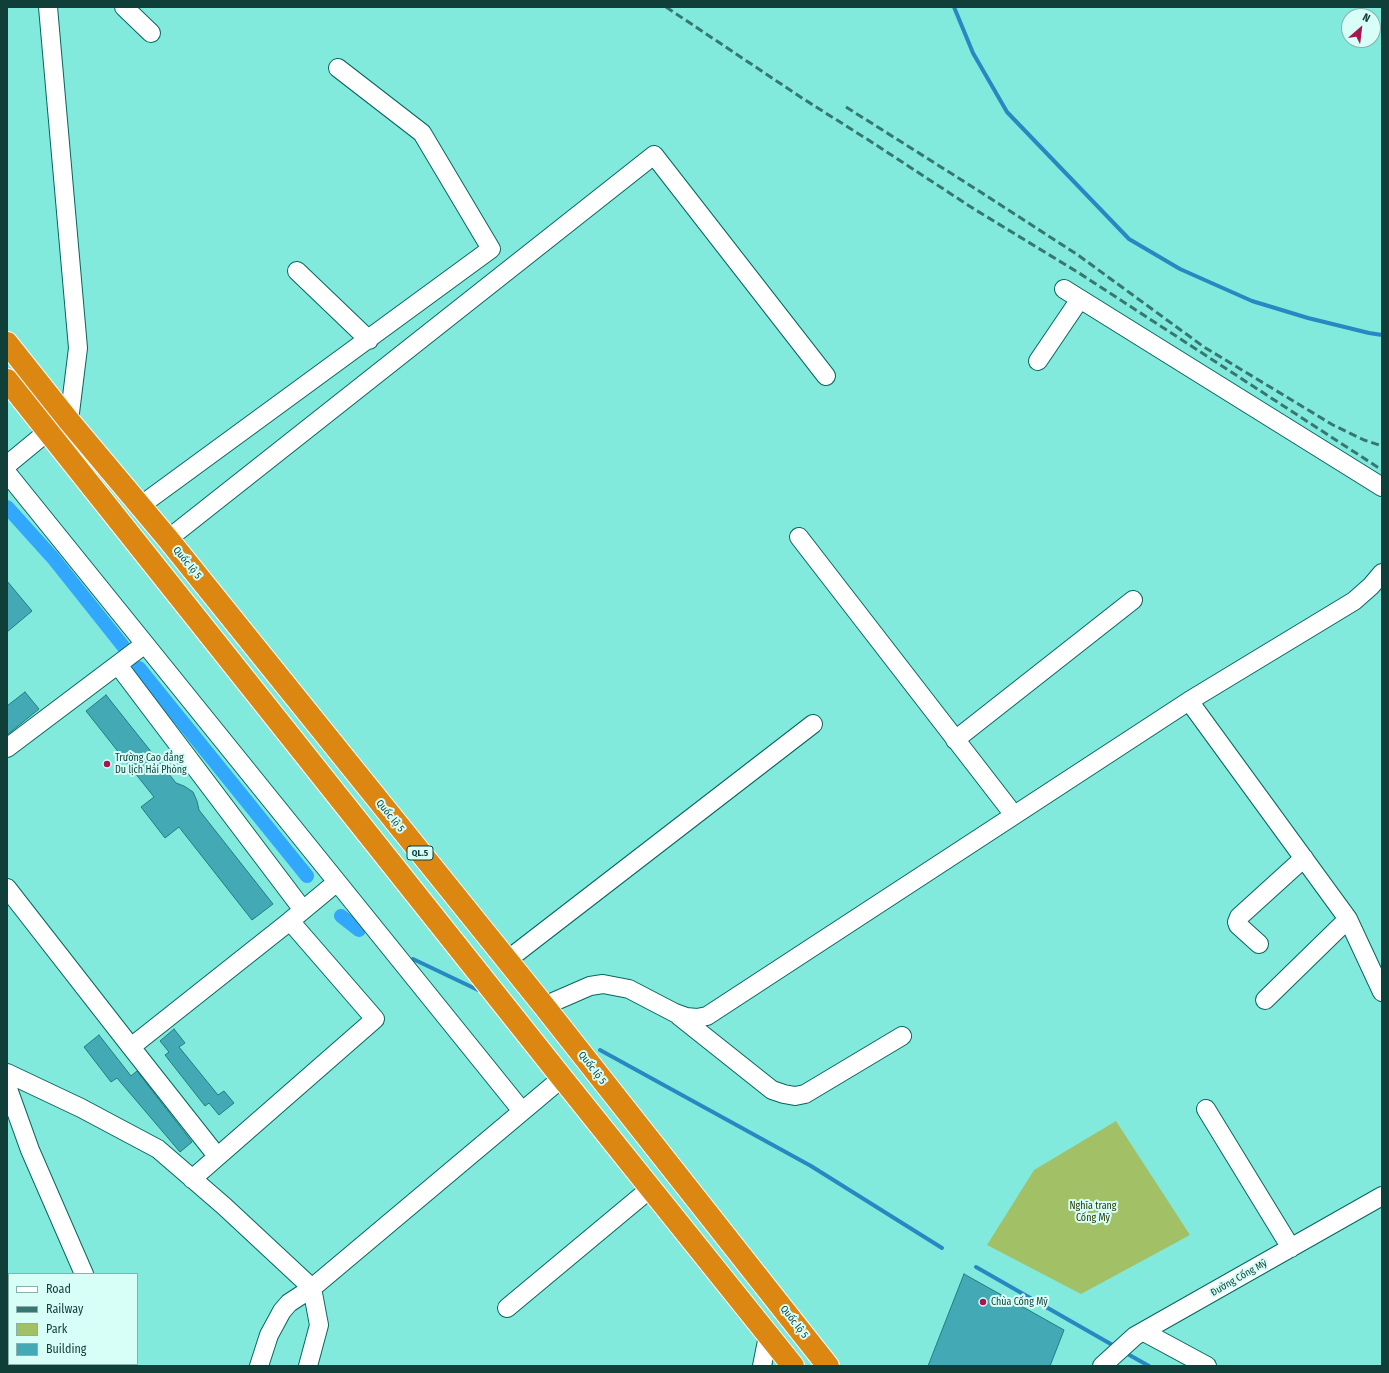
<!DOCTYPE html>
<html>
<head>
<meta charset="utf-8">
<style>
  body { margin:0 }
  #map { position:relative; width:1389px; height:1373px; overflow:hidden; background:#82eadc; font-family:"Fira Sans Condensed",sans-serif }
  canvas { display:block }
  .frame { position:absolute; inset:0; border:8px solid #103e39; pointer-events:none }
  .legend { position:absolute; left:8px; top:1273px; width:130px; height:92px; box-sizing:border-box; background:#d8fef8; border:1px solid #88b1ac; margin:0; padding:5px 7px; list-style:none; font-size:12px; color:#103e39 }
  .legend li { display:flex; align-items:center; gap:8px; height:20px }
  .legend b { width:20px; border:1px solid #88b1ac }
  .north { position:absolute; left:1341px; top:8px; width:40px; height:40px; box-sizing:border-box; background:#d8fef8; border:1px solid #88b1ac; border-radius:50%; rotate:28deg; font-size:11px; font-weight:700; line-height:16px; text-align:center; color:#103e39 }
  .north::after { content:''; display:block; margin:auto; width:14px; height:18px; background:#a8154f; clip-path:polygon(50% 0,100% 100%,50% 72%,0 100%) }
</style>
</head>
<body>
<div id="map">
<canvas width="1389" height="1373"></canvas>
<div class="frame"></div>
<ul class="legend">
<li><b style="height:5px;background:#fff"></b>Road</li>
<li><b style="height:5px;background:#36776f"></b>Railway</li>
<li><b style="height:11px;background:#a2c167"></b>Park</li>
<li><b style="height:11px;background:#43aab5"></b>Building</li>
</ul>
<div class="north">N</div>
</div>
<script>
const ctx = document.querySelector('canvas').getContext('2d');
ctx.lineJoin = 'round';
function fill(path, color) { ctx.fillStyle = color; ctx.fill(path, 'evenodd'); }
const shape = rows => new Path2D(rows.map(r => 'M' + r).join(''));
function strokePath(path, color, width, dash) { ctx.strokeStyle = color; ctx.lineWidth = width; ctx.lineCap = dash ? 'butt' : 'round'; ctx.setLineDash(dash || []); ctx.stroke(path); }
function label(font, color, halo, rows, align = 'center') {
  ctx.font = font + ' "Fira Sans Condensed",sans-serif'; ctx.lineWidth = 4; ctx.setLineDash([]); ctx.textBaseline = 'middle'; ctx.strokeStyle = halo; ctx.fillStyle = color; for (const [text, x, y, turn = 0] of rows) {
    ctx.save(); ctx.translate(x, y); ctx.rotate((+turn || 0) * Math.PI / 180); ctx.textAlign = isNaN(turn) ? turn : align; if (halo) ctx.strokeText(text, 0, 0); ctx.fillText(text, 0, 0); ctx.restore();
  }
}
fill(shape([
  [1116,1121,1190,1235,1081,1294,987,1245,1034,1170]
]), '#a2c167');
strokePath(shape([
  [954,7,973,53,1007,112,1129,239,1180,269,1252,301,1308,318,1369,333,1382,335],
  [413,959,478,990],
  [600,1050,811,1166,942,1248],
  [976,1267,1116,1347],
  [1124,1352,1149,1366]
]), '#2888c2', 4);
strokePath(shape([
  [7,507,53,558,123,646],
  [139,668,307,876],
  [341,916,359,930]
]), '#32a8fc', 14);
const building = shape([
  [7,581,32,611,7,632,7,581],
  [25,692,39,709,7,735,7,706,25,692],
  [106,695,176,783,184,786,193,792,197,801,199,810,273,904,252,920,179,827,165,838,141,807,154,797,86,711,106,695],
  [174,1029,185,1043,179,1047,218,1095,224,1091,234,1103,219,1115,209,1103,205,1106,165,1055,169,1052,160,1041,174,1029],
  [99,1035,131,1076,137,1071,192,1142,180,1152,117,1078,111,1082,84,1047,99,1035],
  [964,1274,1064,1330,1050,1366,928,1366,964,1274]
]);
fill(building, '#43aab5');
strokePath(building, '#247a83', 1);
const minor = shape([
  [48,7,78,348,69,421],
  [124,7,151,33],
  [297,271,369,340],
  [1064,289,1382,487],
  [1038,361,1080,299],
  [7,465,47,432],
  [7,473,522,1111],
  [140,506,491,249,422,133,338,68],
  [799,537,1014,815],
  [168,539,654,155,826,376],
  [118,665,303,910],
  [1189,701,1348,919,1382,992],
  [955,740,1133,600],
  [7,748,145,644],
  [7,888,131,1047,290,921,337,882],
  [1259,944,1238,925,1237,922,1239,917,1304,858],
  [506,961,813,724],
  [1265,1000,1348,919],
  [544,1006,590,986,603,984,629,989,675,1013,686,1017,697,1018,707,1016,1189,701,1354,601,1371,586,1382,573],
  [679,1016,772,1090,784,1094,795,1096,805,1094,902,1036],
  [131,1047,217,1156],
  [7,1073,81,1108,158,1149,224,1206,312,1288,562,1078],
  [7,1086,30,1150,84,1274],
  [1206,1109,1291,1248],
  [192,1179,375,1019,290,921],
  [507,1308,651,1188],
  [1144,1332,1207,1366],
  [123,1364,124,1366],
  [14,1366,23,1364],
  [259,1366,269,1335,282,1311,289,1303,312,1288,319,1325,308,1366],
  [762,1366,768,1336],
  [1102,1366,1135,1336,1382,1196]
]);
const highway = shape([
  [7,343,69,421,168,539,544,1006,828,1366],
  [7,380,562,1078,793,1366]
]);
strokePath(minor, '#07665e', 20);
strokePath(highway, '#fff', 24);
strokePath(minor, '#fff', 18);
strokePath(highway, '#dd8713', 22);
strokePath(shape([
  [666,7,802,98,870,141,974,209,1079,273,1382,470],
  [846,107,979,191,1078,255,1204,347,1333,425,1364,440,1382,446]
]), '#36776f', 3, [8, 4]);
for (const [x, y, r, color] of [
  [107,764,4,"#a8154f"],
  [983,1302,4,"#a8154f"]
]) { const dot = new Path2D(); dot.arc(x, y, r, 0, 2 * Math.PI); ctx.fillStyle = color; ctx.fill(dot); strokePath(dot, '#d8fef8', 1.5); }
for (const [x, y, w] of [
  [420,853,26]
]) { const box = new Path2D(); box.roundRect(x - w / 2, y - 7, w, 14, 3); ctx.fillStyle = '#d8fef8'; ctx.fill(box); strokePath(box, '#103e39', 1); }
label('bold 9px', '#103e39', null, [
  ["QL.5",420,853]
]);
label('10px', '#103e39', '#d8fef8', [
  ["Quốc lộ 5",187,563,51],
  ["Quốc lộ 5",390,816,51],
  ["Quốc lộ 5",592,1068,52],
  ["Đường Cống Mỹ",1239,1278,-30],
  ["Quốc lộ 5",794,1322,52]
]);
label('10px', '#103e39', '#d8fef8', [
  ["Trường Cao đẳng",115,758],
  ["Du lịch Hải Phòng",115,770],
  ["Chùa Cống Mỹ",991,1302]
], 'left');
label('10px', '#2b3a06', '#d8fef8', [
  ["Nghĩa trang",1093,1206],
  ["Cống Mỹ",1093,1218]
]);
</script>
</body>
</html>
